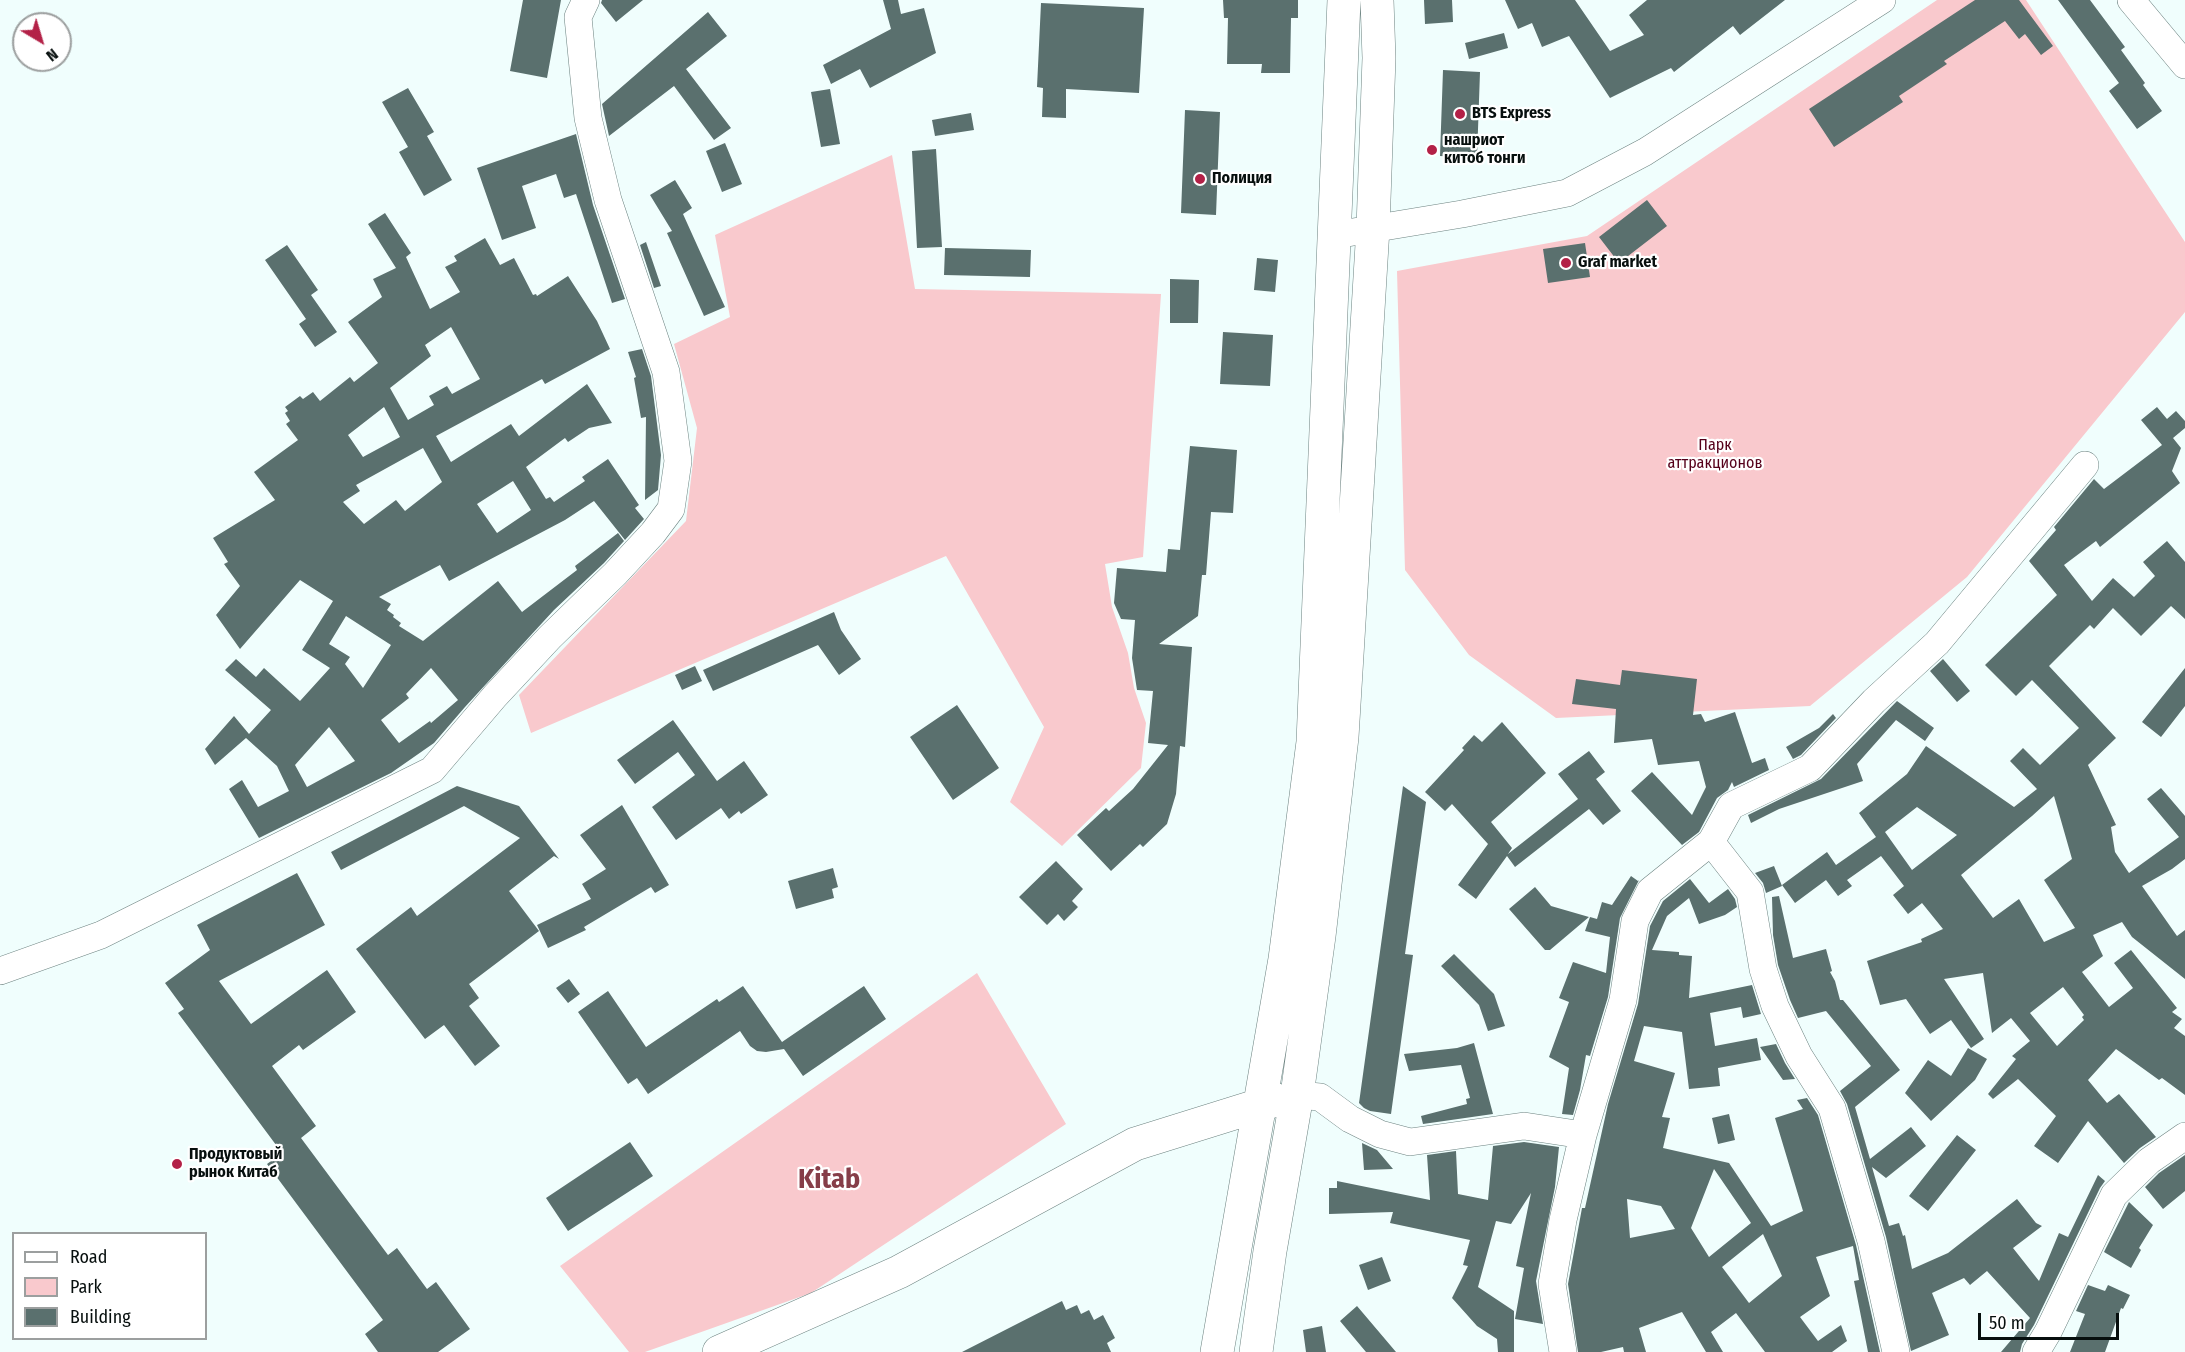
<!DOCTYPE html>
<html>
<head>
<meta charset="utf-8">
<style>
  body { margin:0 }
  #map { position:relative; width:2185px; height:1352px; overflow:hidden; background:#f0fefd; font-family:"Fira Sans Condensed",sans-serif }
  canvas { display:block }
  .legend { position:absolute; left:12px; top:1232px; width:195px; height:108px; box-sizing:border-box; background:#fff; border:2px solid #9c9f9f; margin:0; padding:8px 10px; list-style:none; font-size:18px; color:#070f0e }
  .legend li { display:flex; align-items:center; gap:12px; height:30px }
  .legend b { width:30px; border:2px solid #9c9f9f }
  .north { position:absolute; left:12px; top:12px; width:60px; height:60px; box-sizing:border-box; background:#fff; border:2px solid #9c9f9f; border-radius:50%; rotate:142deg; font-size:16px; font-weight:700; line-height:24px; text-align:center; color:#070f0e }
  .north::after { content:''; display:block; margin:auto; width:21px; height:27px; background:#b32147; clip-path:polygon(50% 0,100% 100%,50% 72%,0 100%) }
  .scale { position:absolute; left:1978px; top:1313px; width:141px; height:27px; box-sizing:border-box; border:3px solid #070f0e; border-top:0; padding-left:8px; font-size:18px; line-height:21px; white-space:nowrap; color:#070f0e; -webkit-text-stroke:4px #fff; paint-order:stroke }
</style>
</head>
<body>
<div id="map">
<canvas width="2185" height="1352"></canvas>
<ul class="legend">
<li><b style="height:8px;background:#fff"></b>Road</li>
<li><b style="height:16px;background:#f9c9cd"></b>Park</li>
<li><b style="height:16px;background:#5a706e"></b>Building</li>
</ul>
<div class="north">N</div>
<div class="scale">50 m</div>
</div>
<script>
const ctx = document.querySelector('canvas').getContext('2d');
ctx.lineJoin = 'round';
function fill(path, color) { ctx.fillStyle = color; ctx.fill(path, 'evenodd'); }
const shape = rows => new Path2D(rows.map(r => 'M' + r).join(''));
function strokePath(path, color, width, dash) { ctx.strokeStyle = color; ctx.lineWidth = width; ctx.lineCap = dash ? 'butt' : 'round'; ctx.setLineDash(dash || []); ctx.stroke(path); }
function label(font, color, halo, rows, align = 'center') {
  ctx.font = font + ' "Fira Sans Condensed",sans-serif'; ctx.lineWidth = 4.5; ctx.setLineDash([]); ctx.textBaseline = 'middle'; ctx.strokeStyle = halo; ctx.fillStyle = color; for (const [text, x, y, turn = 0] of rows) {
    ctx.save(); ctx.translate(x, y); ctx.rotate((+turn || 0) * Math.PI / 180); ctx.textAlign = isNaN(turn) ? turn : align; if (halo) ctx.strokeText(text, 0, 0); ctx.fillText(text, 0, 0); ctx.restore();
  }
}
fill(shape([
  [1937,0,2026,0,2185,242,2185,312,1967,577,1810,706,1556,718,1469,655,1405,570,1397,271,1587,236],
  [892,155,915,289,1161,294,1143,557,1105,564,1112,607,1128,653,1134,688,1146,723,1141,768,1062,846,1010,802,1044,727,946,556,531,733,519,695,686,521,697,428,674,344,730,317,715,235],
  [977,973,1066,1124,811,1293,645,1352,629,1352,560,1266]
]), '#f9c9cd');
fill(shape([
  [523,0,561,0,547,78,510,71],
  [602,0,643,0,616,22,601,3],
  [883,0,898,0,901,14,924,8,936,53,870,88,860,69,831,84,823,65,891,29],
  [1223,0,1298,0,1298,18,1291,18,1290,73,1261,73,1262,64,1227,64,1228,18,1224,18],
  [1424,0,1452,0,1453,22,1425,24],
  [1505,0,1575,0,1610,51,1644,35,1629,15,1647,0,1785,0,1740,35,1733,26,1674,72,1671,68,1610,98,1569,36,1542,47,1532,23,1518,29],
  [1975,0,2019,0,2053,46,2041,55,2025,34,2019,39,2005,21,1944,61,1947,64,1899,96,1903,102,1834,147,1809,109],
  [2058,0,2090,0,2125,47,2121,50,2145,83,2143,85,2162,111,2137,129,2109,91,2119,83],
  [1041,3,1144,8,1139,93,1066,89,1066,118,1042,117,1043,88,1037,87],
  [708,12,727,36,686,69,731,128,714,140,674,86,609,136,602,104],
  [1504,33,1508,48,1469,59,1465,43],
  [1443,70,1480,72,1477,158,1440,156],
  [408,88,434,132,427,136,452,180,424,196,399,152,408,147,382,102],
  [830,89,840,144,821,147,811,92],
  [1185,110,1220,112,1216,215,1181,213],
  [971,113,974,130,935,136,932,120],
  [576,134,593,205,625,299,612,303,576,194,564,198,556,174,522,186,536,228,502,240,477,168],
  [725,143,742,184,722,192,706,151],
  [936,149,942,247,917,248,912,151],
  [675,180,692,208,683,214,725,307,704,316,667,233,672,231,650,195],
  [1647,200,1667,226,1619,263,1599,237],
  [385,213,411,253,406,257,430,309,460,292,445,267,457,261,454,256,485,238,500,265,514,258,533,295,536,294,537,296,568,276,597,321,610,349,545,384,542,379,436,436,451,462,511,424,519,436,587,384,612,423,589,428,568,442,565,438,526,467,546,499,550,497,554,502,585,481,582,477,608,459,639,505,635,508,644,519,625,540,594,501,565,520,449,581,440,565,379,597,391,604,387,610,394,615,393,617,401,623,399,626,423,641,498,581,522,612,577,570,575,566,618,533,624,541,604,563,554,610,465,707,462,704,465,707,434,743,391,773,259,838,229,789,242,780,258,807,289,791,277,766,246,738,215,765,205,749,234,716,249,734,271,710,225,670,236,659,256,677,264,668,300,701,330,668,302,650,333,601,300,580,240,649,216,615,240,586,224,564,228,562,213,538,275,500,254,472,298,440,286,424,290,421,285,413,288,411,285,407,300,396,303,399,313,392,320,401,350,377,354,382,378,363,348,322,382,297,373,279,396,268,368,224],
  [451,327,480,379,452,394,447,386,429,396,434,405,408,420,390,388,431,356,425,345],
  [384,407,400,437,363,457,348,435],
  [423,448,442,482,405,511,396,500,364,524,343,502,360,491,356,485],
  [513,481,531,510,497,533,477,504],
  [346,616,391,645,363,688,345,664,350,657,329,644],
  [431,668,458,700,431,723,430,721,399,743,381,720,409,698,406,694],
  [329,727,355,761,307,787,295,765],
  [646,242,661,286,654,288,640,245],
  [1585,243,1590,277,1548,283,1543,249],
  [287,245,318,290,311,295,337,332,315,347,299,324,306,319,265,260],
  [945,248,1031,250,1030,277,944,275],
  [1257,258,1278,260,1275,292,1254,290],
  [1170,279,1199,280,1198,323,1170,323],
  [1223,332,1273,335,1270,386,1220,384],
  [642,349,651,376,661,455,658,490,645,500,646,417,641,418,634,378,636,377,628,352],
  [2157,407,2167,419,2176,411,2185,421,2185,428,2173,438,2181,448,2172,471,2180,483,2100,547,2096,541,2064,565,2092,601,2113,578,2134,597,2155,576,2143,562,2167,541,2185,562,2185,619,2171,606,2141,636,2113,608,2094,629,2090,625,2049,666,2116,738,2088,765,2116,825,2111,827,2115,852,2129,873,2179,837,2147,799,2161,788,2185,816,2185,859,2172,869,2142,886,2177,936,2185,930,2185,979,2132,937,2122,922,2093,935,2103,956,2082,972,2109,1007,2133,988,2114,963,2131,950,2177,1008,2172,1012,2182,1019,2174,1028,2185,1036,2185,1095,2162,1078,2159,1080,2116,1049,2088,1080,2107,1103,2119,1094,2156,1137,2140,1148,2124,1163,2088,1121,2058,1163,2034,1146,2056,1116,2018,1079,1993,1099,1988,1094,2016,1059,2012,1056,2030,1041,2011,1018,1992,1033,1983,973,1944,979,1984,1039,1971,1048,1951,1020,1930,1034,1906,999,1880,1005,1867,961,1922,942,1921,939,1943,929,1922,903,1908,914,1893,895,1904,886,1881,856,1847,880,1852,886,1838,896,1826,880,1795,903,1782,885,1827,852,1836,865,1876,837,1859,813,1907,774,1926,746,2014,807,2037,789,2010,761,2023,748,2040,765,2079,728,2032,680,2016,696,1985,665,2057,595,2029,561,2056,530,2054,527,2094,479,2104,489,2162,445,2141,420],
  [2054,796,2072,859,2044,880,2075,928,2044,942,2019,899,1993,918,1961,875,2032,816],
  [1917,807,1957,835,1912,870,1885,832],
  [2063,987,2084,1015,2082,1017,2084,1020,2057,1046,2030,1013],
  [1190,446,1237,450,1233,513,1211,512,1206,575,1202,575,1198,616,1159,644,1192,647,1185,747,1180,746,1176,794,1167,824,1143,847,1140,844,1111,871,1077,835,1106,808,1109,811,1133,789,1168,745,1148,743,1153,691,1137,690,1132,658,1135,620,1121,619,1114,603,1117,568,1166,572,1168,549,1180,550],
  [834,612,841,630,861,659,839,675,818,645,713,691,703,670],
  [1943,659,1970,691,1957,702,1930,671],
  [695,666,702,681,682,690,675,675],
  [2185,668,2185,706,2161,737,2142,722],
  [1622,670,1697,679,1693,715,1701,714,1705,722,1735,712,1752,763,1765,758,1769,770,1734,787,1732,782,1728,790,1717,798,1699,832,1682,845,1631,791,1652,772,1692,815,1706,787,1699,761,1658,765,1652,739,1614,743,1616,709,1572,704,1576,679,1620,685],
  [1897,701,1934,728,1925,741,1896,720,1857,764,1863,781,1779,809,1751,823,1748,815,1821,779],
  [957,705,999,768,953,800,910,737],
  [1833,714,1836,718,1801,755,1793,759,1786,747,1819,728],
  [673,720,717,781,744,761,768,795,741,814,739,811,729,819,721,808,676,840,652,807,695,775,678,752,635,784,617,760],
  [1502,722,1546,773,1491,822,1512,848,1508,854,1578,799,1558,774,1589,751,1605,772,1596,779,1621,811,1603,825,1589,809,1515,867,1507,856,1476,899,1458,885,1488,844,1452,804,1445,811,1425,792,1464,750,1462,748,1474,735,1482,742],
  [457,786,519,806,559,859,554,856,509,891,539,931,469,984,479,998,469,1006,500,1046,475,1066,444,1025,425,1039,356,949,411,907,417,916,520,838,464,806,341,870,331,852],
  [1403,786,1426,802,1405,954,1413,955,1391,1114,1370,1111,1364,1108,1359,1103],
  [622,805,669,885,655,893,651,887,584,927,586,930,548,948,537,925,591,899,582,884,606,869,580,835],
  [1056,861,1083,889,1072,901,1078,907,1064,921,1058,914,1047,925,1019,897],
  [1774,866,1782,886,1766,893,1763,883,1755,873],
  [833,868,838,887,832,889,834,898,796,909,788,881],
  [297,873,325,925,219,981,251,1024,327,970,356,1012,303,1050,299,1045,272,1066,316,1126,301,1138,388,1255,397,1248,427,1289,436,1282,470,1329,438,1352,378,1352,365,1334,383,1320,267,1164,282,1153,178,1013,184,1009,165,983,210,950,197,925],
  [1631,876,1638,881,1639,880,1620,918,1608,997,1590,1056,1586,1055,1580,1090,1573,1115,1562,1114,1569,1068,1549,1057,1569,1002,1559,998,1573,962,1606,973,1610,937,1585,931,1590,917,1597,919,1602,902,1612,905],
  [1690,879,1709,903,1728,889,1735,899,1737,907,1725,915,1699,924,1689,898,1667,916,1652,950,1679,952,1679,955,1692,956,1689,998,1752,985,1761,1014,1743,1018,1741,1007,1710,1013,1715,1046,1757,1038,1761,1060,1718,1068,1720,1086,1689,1089,1682,1032,1644,1026,1634,1061,1675,1073,1662,1117,1670,1118,1663,1148,1729,1163,1771,1226,1803,1211,1775,1118,1803,1109,1797,1100,1807,1098,1818,1115,1856,1245,1880,1352,1868,1352,1854,1281,1859,1280,1853,1246,1816,1257,1830,1296,1800,1317,1818,1341,1841,1325,1847,1341,1832,1352,1765,1352,1736,1313,1711,1332,1723,1352,1706,1352,1682,1312,1639,1328,1646,1352,1624,1352,1623,1347,1601,1352,1578,1352,1568,1284,1582,1208,1585,1208,1608,1104,1638,1004,1650,926,1663,901],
  [1714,1169,1751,1223,1709,1257,1691,1228],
  [1627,1199,1661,1206,1675,1229,1630,1238],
  [1763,1234,1782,1276,1749,1303,1722,1267],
  [1535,887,1551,906,1589,917,1550,950,1545,950,1509,909],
  [1779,896,1793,958,1826,949,1832,971,1830,972,1835,981,1840,1000,1843,1000,1900,1070,1855,1107,1870,1159,1911,1127,1926,1146,1886,1178,1872,1167,1889,1226,1899,1223,1903,1236,1905,1235,1912,1269,1948,1253,2017,1199,2036,1223,2042,1226,2013,1248,2039,1281,2059,1233,2068,1237,2098,1175,2105,1181,2100,1188,2034,1325,2022,1344,2020,1352,2001,1352,2030,1318,1987,1271,1970,1285,1964,1278,1932,1293,1949,1335,1911,1351,1886,1237,1847,1104,1840,1091,1871,1066,1826,1011,1798,1018,1790,1000,1778,965,1773,935,1772,897],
  [1454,954,1494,994,1505,1026,1488,1031,1479,1005,1441,966],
  [569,979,580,994,568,1003,556,988],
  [743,986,782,1042,864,986,886,1019,803,1076,784,1049,766,1052,757,1051,750,1046,740,1031,648,1094,637,1078,628,1084,578,1012,608,991,646,1047,717,999,719,1002],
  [1474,1043,1493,1114,1423,1124,1421,1116,1467,1104,1466,1099,1470,1098,1461,1065,1409,1071,1404,1054,1457,1048],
  [1776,1044,1785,1063,1795,1079,1783,1080,1760,1047],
  [1968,1048,1987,1059,1975,1080,1931,1121,1905,1093,1928,1060,1951,1076],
  [1729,1114,1735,1140,1718,1144,1712,1118],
  [1957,1135,1976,1150,1928,1211,1909,1196],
  [630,1142,653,1176,568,1231,546,1198],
  [1524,1142,1559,1147,1555,1187,1536,1281,1543,1324,1515,1319,1524,1268,1516,1266,1531,1193,1511,1224,1496,1221,1478,1287,1514,1311,1514,1352,1498,1352,1497,1339,1477,1326,1452,1298,1468,1266,1463,1265,1470,1240,1390,1223,1393,1212,1329,1214,1329,1188,1337,1188,1337,1181,1430,1200,1427,1155,1456,1151,1458,1194,1488,1200,1493,1146],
  [1362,1143,1377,1150,1393,1169,1364,1170],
  [2185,1155,2185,1191,2163,1209,2145,1187,2159,1173],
  [2129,1202,2153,1225,2139,1248,2141,1250,2131,1268,2104,1252],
  [1382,1257,1391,1281,1368,1290,1359,1265],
  [2088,1285,2105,1291,2108,1285,2130,1295,2123,1309,2121,1308,2105,1352,2070,1352,2085,1314,2076,1311],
  [1062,1301,1066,1310,1077,1305,1081,1314,1089,1310,1094,1320,1103,1315,1115,1338,1107,1343,1111,1352,962,1352],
  [1357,1306,1396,1352,1366,1352,1340,1321],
  [1322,1326,1326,1352,1306,1352,1303,1330]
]), '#5a706e');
const minor = shape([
  [2131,0,2185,65],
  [1335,235,1462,214,1567,193,1645,152,1882,0],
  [1711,842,1750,892,1763,969,1775,1006,1799,1056,1832,1108,1871,1241,1896,1352],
  [0,971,101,935,432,770,495,696,550,637,615,574,653,533,671,509,678,461,666,372,608,200,588,118,578,17,586,0],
  [1297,1095,1320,1097,1350,1119,1380,1134,1410,1142,1524,1126,1583,1135],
  [1563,1352,1552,1284,1563,1220,1583,1135,1623,1000,1635,921,1650,891,1711,842,1731,806,1810,768,1874,701,1937,643,2085,465],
  [2036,1352,2048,1332,2114,1195,2149,1161,2185,1136]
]);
const major = shape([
  [719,1352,899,1272,1135,1144,1276,1100],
  [1217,1352,1285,959,1313,742,1344,0],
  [1256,1352,1270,1251,1297,1095,1319,936,1342,737,1373,228,1379,58,1377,0]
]);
strokePath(minor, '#6d8381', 28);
strokePath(major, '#6d8381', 34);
strokePath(minor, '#fff', 27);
strokePath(major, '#fff', 33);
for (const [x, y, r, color] of [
  [1460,114,6,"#b32147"],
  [1432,150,6,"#b32147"],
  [1200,179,6,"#b32147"],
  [1566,263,6,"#b32147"],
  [177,1164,6,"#b32147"]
]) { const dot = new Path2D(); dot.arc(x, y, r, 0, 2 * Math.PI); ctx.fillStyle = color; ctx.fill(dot); strokePath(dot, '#fff', 2); }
label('bold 16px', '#070f0e', '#fff', [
  ["BTS Express",1472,114],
  ["нашриот",1444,141],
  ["китоб тонги",1444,159],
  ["Полиция",1212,179],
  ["Graf market",1578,263],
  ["Продуктовый",189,1155],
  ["рынок Китаб",189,1173]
], 'left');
label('16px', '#55001a', '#fff', [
  ["Парк",1715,446],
  ["аттракционов",1715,464]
]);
label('bold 28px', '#863d48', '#fff', [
  ["Kitab",829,1180]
]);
</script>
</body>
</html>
